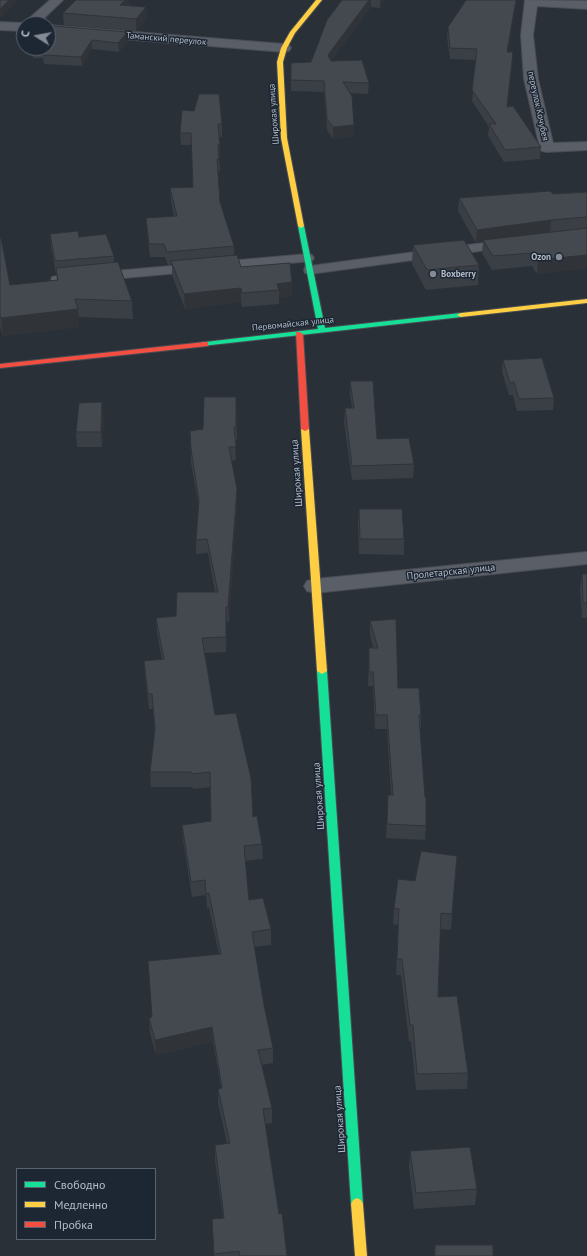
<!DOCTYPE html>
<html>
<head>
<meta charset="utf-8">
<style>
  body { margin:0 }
  #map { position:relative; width:587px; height:1256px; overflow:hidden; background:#2a3038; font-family:"PT Sans",sans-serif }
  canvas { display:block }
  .legend { position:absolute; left:16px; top:1168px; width:140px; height:72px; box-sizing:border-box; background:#1d2633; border:1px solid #59626f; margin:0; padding:5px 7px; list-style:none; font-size:12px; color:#b4bcc9 }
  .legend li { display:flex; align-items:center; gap:8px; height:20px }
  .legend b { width:20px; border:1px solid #59626f }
  .north { position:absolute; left:16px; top:16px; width:40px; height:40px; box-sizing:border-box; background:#1d2633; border:1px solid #59626f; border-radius:50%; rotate:281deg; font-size:11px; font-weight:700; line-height:16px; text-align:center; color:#b4bcc9 }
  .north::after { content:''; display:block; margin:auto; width:14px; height:18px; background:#848b96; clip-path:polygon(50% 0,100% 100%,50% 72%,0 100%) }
</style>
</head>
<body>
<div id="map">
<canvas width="587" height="1256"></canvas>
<ul class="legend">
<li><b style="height:5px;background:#16e098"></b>Свободно</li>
<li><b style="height:5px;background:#ffcf43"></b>Медленно</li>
<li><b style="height:5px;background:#f24e42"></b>Пробка</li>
</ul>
<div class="north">С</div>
</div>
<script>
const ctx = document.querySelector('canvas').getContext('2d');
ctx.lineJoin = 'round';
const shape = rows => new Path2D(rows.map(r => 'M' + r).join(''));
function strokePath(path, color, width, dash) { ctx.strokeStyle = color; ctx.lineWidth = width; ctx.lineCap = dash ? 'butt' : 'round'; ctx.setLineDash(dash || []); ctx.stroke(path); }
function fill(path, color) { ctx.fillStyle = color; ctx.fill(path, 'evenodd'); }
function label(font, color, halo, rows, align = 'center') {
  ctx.font = font + ' "PT Sans",sans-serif'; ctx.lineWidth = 3; ctx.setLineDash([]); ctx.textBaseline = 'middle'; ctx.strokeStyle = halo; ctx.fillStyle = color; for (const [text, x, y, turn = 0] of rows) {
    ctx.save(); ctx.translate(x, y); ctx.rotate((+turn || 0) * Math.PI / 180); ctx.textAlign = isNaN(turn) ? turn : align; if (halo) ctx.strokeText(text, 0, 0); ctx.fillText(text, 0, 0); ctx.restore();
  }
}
const lane = shape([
  [505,240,509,241,511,244,509,247,310,274,305,273,304,270,305,267,310,266,505,240],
  [308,254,312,255,314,258,312,261,57,284,52,283,51,280,52,277,57,276,308,254]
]);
const street = shape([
  [50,0,63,0,38,24,24,24,24,31,0,30,0,22,24,23,50,0],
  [525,0,587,1,587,9,537,6,533,35,538,79,553,143,587,142,587,150,547,152,542,151,540,148,524,79,521,35,525,0],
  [48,25,284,44,289,45,291,48,289,51,284,52,48,33,48,25],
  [587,552,587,564,315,593,307,591,304,586,307,581,315,579,587,552]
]);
const fast = shape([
  [301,224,304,226,325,328,461,313,465,315,461,317,202,346,202,342,205,342,318,329,298,226,301,224],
  [322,668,327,671,363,1204,361,1208,357,1210,353,1208,351,1204,317,671,322,668]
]);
const slow = shape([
  [316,0,322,0,295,33,287,48,283,62,287,138,304,226,301,228,298,226,281,138,277,62,281,48,290,32,316,0],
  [587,299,587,303,461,317,457,315,461,313,587,299],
  [302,427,305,427,309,429,327,671,322,674,317,671,301,429,302,427],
  [357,1198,361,1200,363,1204,367,1256,355,1256,351,1204,353,1200,357,1198]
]);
const jam = shape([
  [296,332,299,332,303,334,309,429,305,431,301,429,296,332],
  [205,342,208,342,208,346,0,368,0,364,205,342]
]);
strokePath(lane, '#484c53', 2);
strokePath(street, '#484c53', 2);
strokePath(fast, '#484c53', 2);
strokePath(slow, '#484c53', 2);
strokePath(jam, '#484c53', 2);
fill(lane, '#5a5e66');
fill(street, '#5a5e66');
fill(fast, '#16e098');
fill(slow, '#ffcf43');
fill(jam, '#f24e42');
fill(shape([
  [129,0,130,6,146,7,147,18,136,31,64,25,63,13],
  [342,0,384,0,380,8,371,7,331,61,369,83,368,94,350,93,354,136,333,139,327,130,324,92,291,91,291,63,311,62],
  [466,0,517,0,508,52,512,63,507,107,541,147,540,159,504,162,488,136,489,127,472,101,476,60,450,59,447,37,448,27],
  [54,26,128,41,119,52,92,49,82,66,44,64,43,58,33,58,32,49],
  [194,111,222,124,222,137,219,137,220,157,219,157,220,171,218,171,220,202,234,246,234,256,241,267,292,296,279,298,279,304,242,307,241,302,185,309,172,275,172,264,168,265,165,257,150,257,147,231,146,218,174,217,171,201,170,188,193,187,192,145,181,145,180,133],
  [587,192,587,268,537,274,532,266,492,270,482,253,483,242,476,243,458,211,459,198],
  [50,234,79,237,114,256,114,262,132,301,133,319,78,317,79,327,3,336,0,327,0,238,10,285,57,280,51,247],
  [413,245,479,265,478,285,426,290,412,264],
  [503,360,554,398,553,410,517,411,513,395,509,395,502,372],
  [350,381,377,439,414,464,413,478,352,480,344,422,345,408,352,408,350,395],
  [236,397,237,440,235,440,236,460,231,461,237,503,229,622,227,622,226,652,205,653,215,715,262,844,263,859,245,861,249,900,271,929,271,945,254,947,264,1005,273,1048,273,1063,262,1065,272,1108,272,1123,265,1124,279,1214,287,1256,214,1256,212,1219,223,1218,215,1160,215,1145,227,1143,218,1104,218,1089,221,1088,213,1042,156,1055,150,1033,149,1018,152,1017,219,954,209,908,207,909,206,895,192,897,183,840,182,825,211,821,211,787,193,789,192,787,151,787,150,772,155,731,153,709,149,709,145,676,144,661,162,660,157,633,156,618,176,616,215,592,208,553,196,554,196,540,199,507,191,463,190,431,203,429],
  [104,417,102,447,77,447,76,432],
  [359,509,404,539,404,555,359,554,358,525],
  [582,574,587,574,587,618,582,618,580,588],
  [370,621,398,688,421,715,421,728,420,729,426,826,425,840,386,838,388,795,391,795,387,729,375,729,373,686,368,686,369,648,373,648,370,635],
  [457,856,451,930,440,929,438,997,468,1073,467,1089,416,1090,411,1041,409,1041,401,975,396,975,398,925,393,924,394,908,415,881],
  [410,1151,477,1189,475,1205,414,1209,409,1167],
  [435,1245,493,1256,434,1256]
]), '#3a3f45');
fill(shape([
  [9,0,18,0,0,18,0,9],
  [125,0,129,0,130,7,120,5],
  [369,0,371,0,371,7,327,66,328,55],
  [380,0,384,0,380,8],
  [516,0,517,0,507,63,507,52],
  [146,7,147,18,136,31,136,19],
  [127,32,128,41,119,52,118,43],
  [92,40,92,49,82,66,81,57],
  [513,52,512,63,506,118,507,107],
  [354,125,354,136,333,139,333,127],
  [551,220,550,234,483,240,483,242,476,243,477,230],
  [587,255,587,268,537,274,538,260],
  [292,282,292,296,279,298,279,290,277,284],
  [241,288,241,302,185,309,184,294],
  [78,309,79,327,3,336,1,318],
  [102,402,104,417,102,447,101,432],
  [237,489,237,503,229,622,228,607],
  [226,607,227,622,226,652],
  [212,1027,213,1042,156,1055,155,1040]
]), '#303338');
const building = shape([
  [0,0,9,0,0,9,0,0],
  [76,0,125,0,120,5,146,7,136,19,63,13,76,0],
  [342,0,369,0,328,55,331,61,362,60,369,83,343,82,352,96,354,125,333,127,327,119,324,81,291,80,291,63,311,62,327,20,342,0],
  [466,0,516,0,507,52,513,52,507,107,513,106,541,147,505,150,489,124,496,124,472,90,477,49,450,48,448,27,466,0],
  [54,26,127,32,118,43,92,40,81,57,43,55,46,50,32,49,33,48,48,48,48,32,54,26],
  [199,94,219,94,222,124,218,124,220,145,218,145,219,159,217,159,220,202,234,246,167,252,164,244,149,244,146,218,177,216,170,188,193,187,191,133,180,133,182,110,194,111,199,94],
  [550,191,553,194,587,192,587,217,551,220,477,230,459,198,550,191],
  [587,228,587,255,538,260,533,253,493,256,483,240,587,228],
  [78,231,79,237,106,234,114,256,55,261,50,234,78,231],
  [0,238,1,238,10,285,58,280,56,268,118,262,132,301,75,299,78,309,1,318,0,315,0,238],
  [464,240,479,265,427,270,413,245,464,240],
  [237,255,241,267,290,263,292,282,277,284,279,290,242,293,241,288,184,294,171,261,237,255],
  [542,358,554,398,519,399,514,382,510,383,503,360,542,358],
  [350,381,373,381,377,439,409,438,414,464,352,466,345,408,354,408,350,381],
  [204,397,236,397,236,427,234,427,236,447,229,447,237,489,228,607,226,607,226,637,202,638,215,715,236,713,251,778,253,817,257,816,262,844,244,846,249,900,263,898,271,929,252,932,264,1005,273,1048,258,1050,272,1108,263,1109,279,1214,282,1213,287,1256,240,1256,239,1251,214,1254,212,1219,224,1218,215,1145,230,1143,218,1089,222,1088,212,1027,155,1040,149,1018,152,1017,148,961,221,954,209,893,206,894,205,880,191,882,182,825,211,821,210,772,192,774,191,772,150,772,155,729,152,694,148,694,144,661,164,659,156,618,176,616,177,592,218,592,207,539,196,540,199,501,191,449,190,431,203,429,204,397],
  [102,402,101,432,76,432,79,403,102,402],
  [359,509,402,509,404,539,360,539,359,509],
  [582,574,587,574,587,603,583,603,582,574],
  [396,619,398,688,419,688,421,715,419,715,425,797,426,797,426,826,387,824,388,795,393,795,387,715,376,715,373,672,369,672,369,648,378,648,370,621,396,619],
  [421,851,457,856,452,914,441,913,438,997,457,996,468,1073,417,1074,413,1025,410,1025,402,959,397,959,399,909,394,908,398,879,415,881,421,851],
  [470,1147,477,1189,416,1193,410,1151,470,1147],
  [435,1245,493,1245,493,1256,435,1256,435,1245]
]);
fill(building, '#444950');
strokePath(building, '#303338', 1);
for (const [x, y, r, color] of [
  [559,257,4,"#848b96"],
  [433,274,4,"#848b96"]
]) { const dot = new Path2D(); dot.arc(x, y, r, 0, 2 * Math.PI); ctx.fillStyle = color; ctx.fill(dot); strokePath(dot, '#1d2633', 1.5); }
label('9px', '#b4bcc9', '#1d2633', [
  ["Таманский переулок",166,39,5],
  ["переулок Кочубея",538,106,78],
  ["Широкая улица",274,114,-94],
  ["Первомайская улица",293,324,-6]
]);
label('bold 9px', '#b4bcc9', '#1d2633', [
  ["Ozon",551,257],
  ["Boxberry",441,274,"left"]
], 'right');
label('10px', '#b4bcc9', '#1d2633', [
  ["Широкая улица",297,473,-94],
  ["Пролетарская улица",451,572,-6],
  ["Широкая улица",319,796,-94],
  ["Широкая улица",340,1119,-94]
]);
</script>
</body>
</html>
